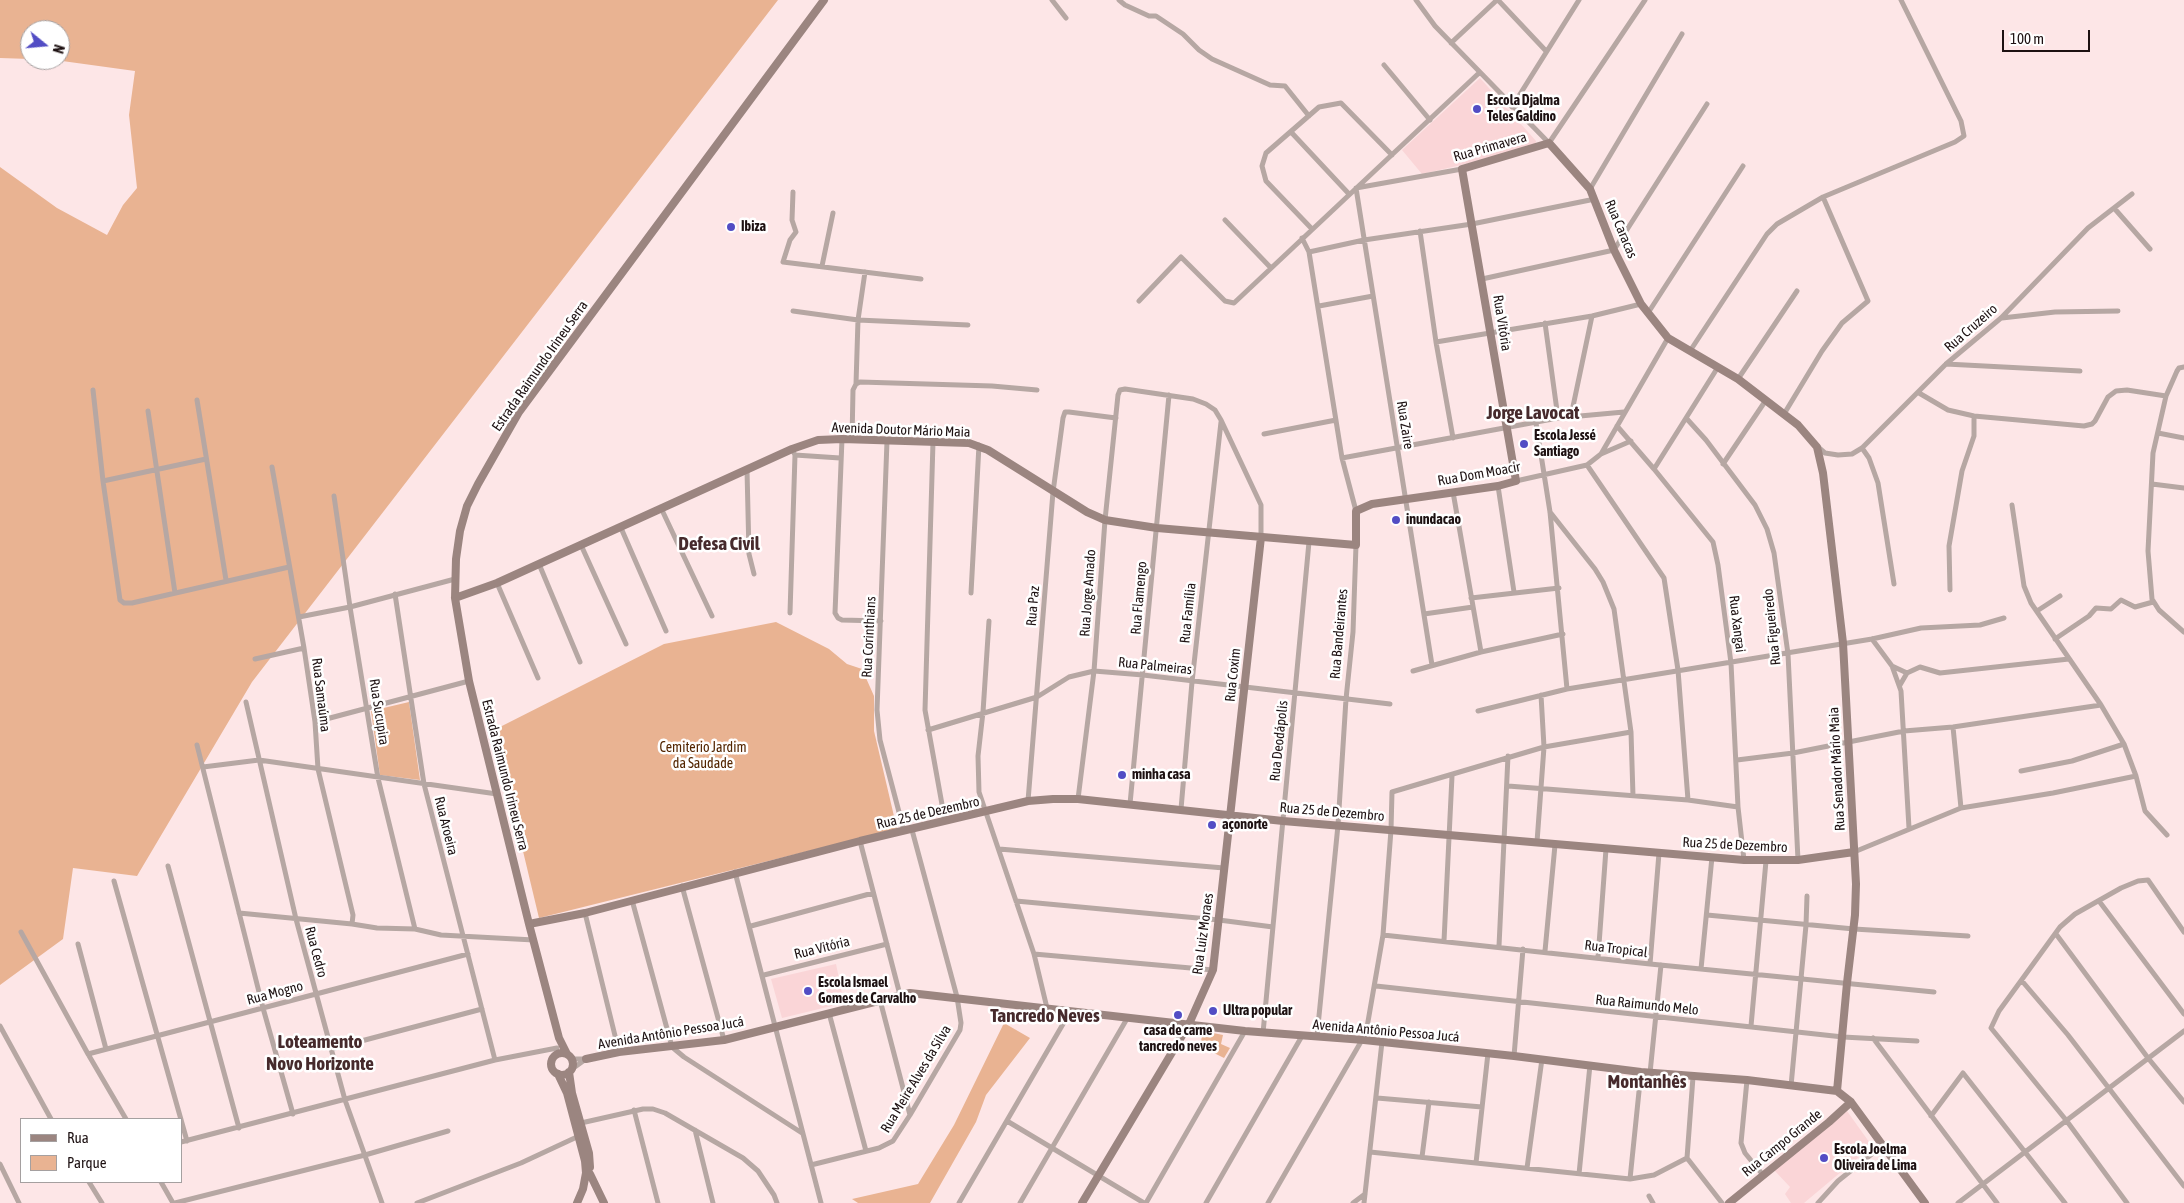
<!DOCTYPE html>
<html>
<head>
<meta charset="utf-8">
<style>
  body { margin:0 }
  #map { position:relative; width:2184px; height:1203px; overflow:hidden; background:#fde6e7; font-family:"Asap Condensed",sans-serif }
  canvas { display:block }
  .legend { position:absolute; left:20px; top:1118px; width:162px; height:65px; box-sizing:border-box; background:#fff; border:1px solid #a5a0a0; margin:0; padding:6px 9px; list-style:none; font-size:15px; color:#1d1112 }
  .legend li { display:flex; align-items:center; gap:10px; height:25px }
  .legend b { width:25px; border:1px solid #a5a0a0 }
  .north { position:absolute; left:20px; top:20px; width:50px; height:50px; box-sizing:border-box; background:#fff; border:1px solid #a5a0a0; border-radius:50%; rotate:107deg; font-size:14px; font-weight:700; line-height:20px; text-align:center; color:#1d1112 }
  .north::after { content:''; display:block; margin:auto; width:18px; height:22px; background:#524dc4; clip-path:polygon(50% 0,100% 100%,50% 72%,0 100%) }
  .scale { position:absolute; left:2002px; top:30px; width:88px; height:22px; box-sizing:border-box; border:2px solid #1d1112; border-top:0; padding-left:6px; font-size:15px; line-height:18px; white-space:nowrap; color:#1d1112; -webkit-text-stroke:4px #fff; paint-order:stroke }
</style>
</head>
<body>
<div id="map">
<canvas width="2184" height="1203"></canvas>
<ul class="legend">
<li><b style="height:6px;background:#9b8580"></b>Rua</li>
<li><b style="height:14px;background:#e9b392"></b>Parque</li>
</ul>
<div class="north">N</div>
<div class="scale">100 m</div>
</div>
<script>
const ctx = document.querySelector('canvas').getContext('2d');
ctx.lineJoin = 'round';
function fill(path, color) { ctx.fillStyle = color; ctx.fill(path, 'evenodd'); }
const shape = rows => new Path2D(rows.map(r => 'M' + r).join(''));
function strokePath(path, color, width, dash) { ctx.strokeStyle = color; ctx.lineWidth = width; ctx.lineCap = dash ? 'butt' : 'round'; ctx.setLineDash(dash || []); ctx.stroke(path); }
function label(font, color, halo, rows, align = 'center') {
  ctx.font = font + ' "Asap Condensed",sans-serif'; ctx.lineWidth = 5; ctx.setLineDash([]); ctx.textBaseline = 'middle'; ctx.strokeStyle = halo; ctx.fillStyle = color; for (const [text, x, y, turn = 0] of rows) {
    ctx.save(); ctx.translate(x, y); ctx.rotate((+turn || 0) * Math.PI / 180); ctx.textAlign = isNaN(turn) ? turn : align; if (halo) ctx.strokeText(text, 0, 0); ctx.fillText(text, 0, 0); ctx.restore();
  }
}
fill(shape([
  [1480,78,1536,141,1535,148,1422,174,1402,150],
  [836,964,844,1003,782,1018,771,979],
  [1847,1111,1872,1146,1804,1203,1791,1203,1785,1194,1790,1187,1774,1170]
]), '#fad5d7');
fill(shape([
  [0,0,778,0,252,682,137,876,73,868,63,939,0,985,0,167,57,208,107,235,123,205,137,188,129,115,135,71,55,60,60,60,60,30,30,30,30,59,0,58],
  [776,622,829,649,847,664,862,669,874,696,874,731,897,829,539,918,494,730,664,644],
  [409,702,420,780,380,775,371,711],
  [1004,1023,1030,1038,986,1095,976,1122,930,1203,858,1203,852,1199,918,1184,954,1125],
  [1203,1031,1223,1035,1221,1044,1230,1048,1224,1058,1200,1046]
]), '#e9b392');
strokePath(shape([
  [1052,0,1066,18],
  [1119,0,1125,5,1149,16,1156,16,1183,34,1199,50,1212,59,1270,85,1285,86,1309,116],
  [1416,0,1435,26,1549,143,1645,0],
  [1498,0,1546,51],
  [1451,43,1497,0],
  [1384,65,1430,120],
  [1512,107,1579,0],
  [1291,132,1349,194],
  [1590,189,1682,34],
  [793,192,792,220,796,232,790,240,783,262,921,279],
  [2114,208,2150,249],
  [1225,220,1271,268],
  [1312,229,1266,181,1262,166,1266,153,1319,107,1341,103,1392,155],
  [1420,231,1436,342,1453,438],
  [1302,238,1309,252,1342,458,1356,511],
  [1309,252,1364,240,1472,224,1595,199],
  [822,266,833,213],
  [1482,279,1614,250,1707,104],
  [1139,301,1181,257,1225,301,1234,303,1479,73],
  [1319,306,1373,296],
  [793,311,858,320,968,325],
  [1648,313,1743,166],
  [2002,318,2055,312,2118,311],
  [1545,323,1558,418],
  [1436,342,1592,316,1641,304],
  [1690,351,1767,234,1777,224,1823,197,1955,142,1964,136,1961,121,1901,0],
  [1946,364,2080,371],
  [2184,367,2179,368,2177,371,2166,396,2153,453,2148,551,2152,599,2159,610,2184,632],
  [1738,379,1797,291],
  [856,384,858,320,865,272],
  [93,390,103,481,120,600,124,603,132,603,289,567],
  [1919,393,1948,410,1974,416,2084,426,2092,424,2095,421,2108,397,2116,391,2127,390,2166,396],
  [197,400,226,580],
  [148,411,175,593],
  [1784,414,1822,351,1842,323,1868,301,1823,197],
  [1571,416,1592,316],
  [1687,419,1706,440,1755,505,1767,529,1774,553,1788,654,1798,860],
  [1536,423,1550,512,1567,689],
  [1617,426,1654,469,1713,542,1718,565,1731,663,1738,807,1744,860],
  [2158,433,2184,438],
  [1264,434,1336,420],
  [842,439,835,613,838,618,842,620,881,621],
  [852,440,853,390,856,384,860,382,992,386,1037,390],
  [887,441,877,710,880,740,904,831],
  [933,442,925,710,945,821],
  [1818,447,1825,453,1838,455,1852,454,1862,448,1946,364,2001,318,2088,228,2132,194],
  [1862,448,1869,458,1878,483,1894,584],
  [1601,454,1668,338],
  [795,455,840,458],
  [1342,458,1558,418,1624,412],
  [1723,464,1766,400],
  [1587,465,1664,578,1678,670,1688,800],
  [272,467,304,648,315,722,318,769,353,915,352,924],
  [1654,469,1718,367],
  [747,470,749,554,754,574],
  [103,481,206,459],
  [1516,481,1587,465,1601,454,1631,441],
  [2152,484,2184,488],
  [1498,486,1514,592],
  [1453,492,1481,652],
  [334,496,350,607,378,778,415,929],
  [2012,505,2024,586,2031,603,2101,705,2124,744,2136,776,2145,811,2167,835],
  [661,508,712,616],
  [1550,512,1595,569,1603,582,1614,609,1631,732,1633,796],
  [621,528,666,631],
  [581,545,626,644],
  [539,564,580,662],
  [497,583,538,678],
  [1950,590,1949,546,1962,471,1974,436,1974,416],
  [971,593,979,445],
  [395,594,424,784,495,1060],
  [1471,598,1559,588],
  [2037,611,2060,596],
  [790,613,795,455,792,449],
  [1424,614,1473,607],
  [299,617,350,607,455,579],
  [989,621,983,712,978,756,979,792,1034,954,1047,1008],
  [1872,639,1892,666,1901,691,1909,828],
  [2055,639,2089,616,2096,608,2111,609,2121,600,2135,607,2153,602],
  [255,659,304,648],
  [1432,665,1356,188,1462,169],
  [1892,666,1907,673],
  [1413,671,1481,652,1563,634],
  [1900,685,1907,673,1920,667,1940,673,2069,659],
  [246,702,296,919,316,993,345,1100,382,1203],
  [1478,711,1567,689,1872,639,1921,628,1980,625,2004,618],
  [315,722,469,681],
  [1953,727,1961,808],
  [928,730,1037,697,1069,677,1094,671,1143,675,1390,704],
  [197,745,263,1008,293,1114],
  [1737,760,1793,753,1904,731,1953,727,2101,705],
  [203,767,259,760,497,794],
  [2021,771,2072,761,2124,744],
  [1508,786,1688,800,1738,807],
  [1078,799,1094,671,1105,520,1118,395,1120,390,1125,389,1193,399,1206,404,1215,410,1221,420,1261,505,1261,537],
  [1028,801,1053,492,1063,418,1065,412,1069,412,1116,418],
  [1130,804,1169,395],
  [1181,809,1192,682,1221,422],
  [860,841,900,995],
  [1537,842,1544,747,1541,695],
  [999,849,1224,868],
  [1854,852,1961,808,2053,793,2136,776],
  [168,866,239,1128],
  [735,872,821,1203],
  [114,881,187,1141],
  [682,886,724,1040],
  [632,900,672,1047,684,1057,802,1133],
  [1016,901,1219,920,1273,927],
  [2099,901,2184,1014],
  [239,913,352,924,377,928,415,929,441,935,534,940],
  [585,913,619,1052],
  [1707,915,1854,929,1968,936],
  [751,926,873,893],
  [21,932,88,1054,126,1119],
  [2056,934,2148,1058,2184,1102],
  [1383,935,1650,964,1934,992],
  [1444,941,1452,776],
  [78,944,106,1049],
  [1499,946,1508,756],
  [1545,951,1555,845],
  [1034,954,1213,970],
  [1598,958,1606,849],
  [1650,964,1659,853],
  [1701,969,1712,857],
  [764,975,887,944],
  [2022,981,2068,1035,2184,1186],
  [1376,986,1843,1037,1917,1041],
  [880,1000,910,1115],
  [829,1013,866,1151],
  [0,1026,51,1119],
  [1751,1026,1766,861],
  [1263,1033,1309,542],
  [1317,1036,1338,825,1346,699,1353,632,1356,545],
  [1873,1038,1997,1203],
  [331,1049,482,1009],
  [88,1054,468,954],
  [1514,1056,1523,949],
  [572,1059,586,1059],
  [572,1069,586,1059],
  [1650,1073,1661,965],
  [1747,1080,1741,1143,1745,1153,1763,1175],
  [1791,1086,1806,925,1807,896],
  [1377,1098,1482,1107],
  [634,1110,658,1203],
  [1931,1116,1963,1073,2065,1203],
  [1007,1121,1144,1203],
  [581,1123,643,1109,653,1109,665,1113,743,1158,758,1171,774,1195,777,1203],
  [695,1130,713,1203],
  [181,1142,495,1060,557,1048],
  [1370,1152,1630,1179,1654,1175,1687,1158],
  [1422,1157,1429,1102],
  [1687,1158,1693,1077],
  [1687,1158,1722,1203],
  [1476,1163,1488,1053],
  [0,1164,19,1203],
  [811,1165,879,1148,893,1141,910,1115,960,1030,961,1023,957,997,912,830],
  [1527,1168,1542,1059],
  [1579,1174,1590,1065],
  [1630,1179,1641,1072],
  [89,1182,102,1203],
  [161,1182,173,1203],
  [1649,1196,1653,1203],
  [175,1203,365,1155,448,1131],
  [417,1203,521,1163,579,1136],
  [959,1203,1070,1012],
  [1020,1203,1128,1017],
  [1146,1203,1245,1031],
  [1206,1203,1302,1036],
  [1268,1203,1366,1033,1383,935,1391,830,1392,792,1544,747,1631,732],
  [1353,1203,1365,1194],
  [1364,1203,1382,1042],
  [1818,1203,1838,1181,1883,1145],
  [1958,1203,2184,1031],
  [2127,1203,2066,1120,1991,1028,1999,1011,2060,927,2075,914,2121,888,2138,881,2148,880,2184,932]
]), '#b6a7a3', 5);
strokePath(shape([
  [455,598,497,583,792,449,818,440,842,439,969,443,988,450,1087,512,1105,520,1157,528,1356,545,1356,511,1372,504,1498,486,1516,481,1462,169,1549,143,1590,189,1614,250,1641,304,1668,338,1738,379,1798,425,1817,447,1823,473,1843,643,1856,884,1855,915,1847,983,1837,1091],
  [529,924,585,913,860,841,1028,801,1053,799,1078,799,1283,821,1744,860,1798,860,1854,852],
  '551 1064a11 11 0 1 1 22 0a11 11 0 1 1-22 0Z',
  [567,1054,559,1038,529,924,469,681,455,598,456,559,460,531,467,506,478,484,519,412,824,0],
  [586,1059,619,1052,724,1040,910,993,1245,1031,1364,1040,1514,1056,1641,1072,1747,1080,1837,1091,1851,1102,1925,1203],
  [569,1072,572,1093,589,1153,590,1167],
  [558,1074,567,1093,585,1161,586,1173,583,1189,577,1203],
  [590,1174,604,1203],
  [1082,1203,1189,1024,1213,970,1261,537],
  [1729,1203,1829,1122,1851,1102]
]), '#9b8580', 8);
for (const [x, y, r, color] of [
  [1477,109,5,"#524dc4"],
  [731,227,5,"#524dc4"],
  [1524,444,5,"#524dc4"],
  [1396,520,5,"#524dc4"],
  [1122,775,5,"#524dc4"],
  [1212,825,5,"#524dc4"],
  [808,991,5,"#524dc4"],
  [1213,1011,5,"#524dc4"],
  [1178,1015,5,"#524dc4"],
  [1824,1158,5,"#524dc4"]
]) { const dot = new Path2D(); dot.arc(x, y, r, 0, 2 * Math.PI); ctx.fillStyle = color; ctx.fill(dot); strokePath(dot, '#fff', 2); }
label('bold 14px', '#1d1112', '#fff', [
  ["Escola Djalma",1487,101],
  ["Teles Galdino",1487,117],
  ["Ibiza",741,227],
  ["Escola Jessé",1534,436],
  ["Santiago",1534,452],
  ["inundacao",1406,520],
  ["minha casa",1132,775],
  ["açonorte",1222,825],
  ["Escola Ismael",818,983],
  ["Gomes de Carvalho",818,999],
  ["Ultra popular",1223,1011],
  ["casa de carne",1178,1031,"center"],
  ["tancredo neves",1178,1047,"center"],
  ["Escola Joelma",1834,1150],
  ["Oliveira de Lima",1834,1166]
], 'left');
label('14px', '#1d1112', '#fff', [
  ["Rua Primavera",1490,147,-16],
  ["Rua Caracas",1621,229,67],
  ["Rua Vitória",1502,323,81],
  ["Rua Cruzeiro",1971,328,-41],
  ["Estrada Raimundo Irineu Serra",540,366,-55],
  ["Rua Zaire",1405,425,81],
  ["Avenida Doutor Mário Maia",901,430,2],
  ["Rua Dom Moacir",1479,474,-10],
  ["Rua Jorge Amado",1088,593,-86],
  ["Rua Flamengo",1139,598,-85],
  ["Rua Paz",1033,606,-85],
  ["Rua Família",1188,613,-84],
  ["Rua Xangai",1737,624,83],
  ["Rua Figueiredo",1772,627,-96],
  ["Rua Bandeirantes",1339,634,-85],
  ["Rua Corinthians",869,637,-87],
  ["Rua Palmeiras",1155,666,6],
  ["Rua Coxim",1233,675,-84],
  ["Rua Samaúma",321,695,83],
  ["Rua Sucupira",379,712,81],
  ["Rua Deodápolis",1279,741,-84],
  ["Rua Senador Mário Maia",1837,769,-93],
  ["Estrada Raimundo Irineu Serra",505,775,76],
  ["Rua 25 de Dezembro",1332,812,5],
  ["Rua 25 de Dezembro",928,813,-13],
  ["Rua Aroeira",446,826,76],
  ["Rua 25 de Dezembro",1735,845,3],
  ["Rua Luiz Moraes",1203,934,-82],
  ["Rua Vitória",822,948,-14],
  ["Rua Tropical",1616,949,7],
  ["Rua Cedro",316,952,75],
  ["Rua Mogno",275,993,-15],
  ["Rua Raimundo Melo",1647,1005,6],
  ["Avenida Antônio Pessoa Jucá",1386,1031,5],
  ["Avenida Antônio Pessoa Jucá",671,1033,-9],
  ["Rua Meire Alves da Silva",916,1079,-59],
  ["Rua Campo Grande",1782,1143,-39]
]);
label('14px', '#532500', '#fff', [
  ["Cemiterio Jardim",703,748],
  ["da Saudade",703,764]
]);
label('bold 19px', '#462a2c', '#fff', [
  ["Jorge Lavocat",1533,413],
  ["Defesa Civil",719,544],
  ["Tancredo Neves",1045,1016],
  ["Loteamento",320,1042],
  ["Novo Horizonte",320,1064],
  ["Montanhês",1647,1082]
]);
</script>
</body>
</html>
